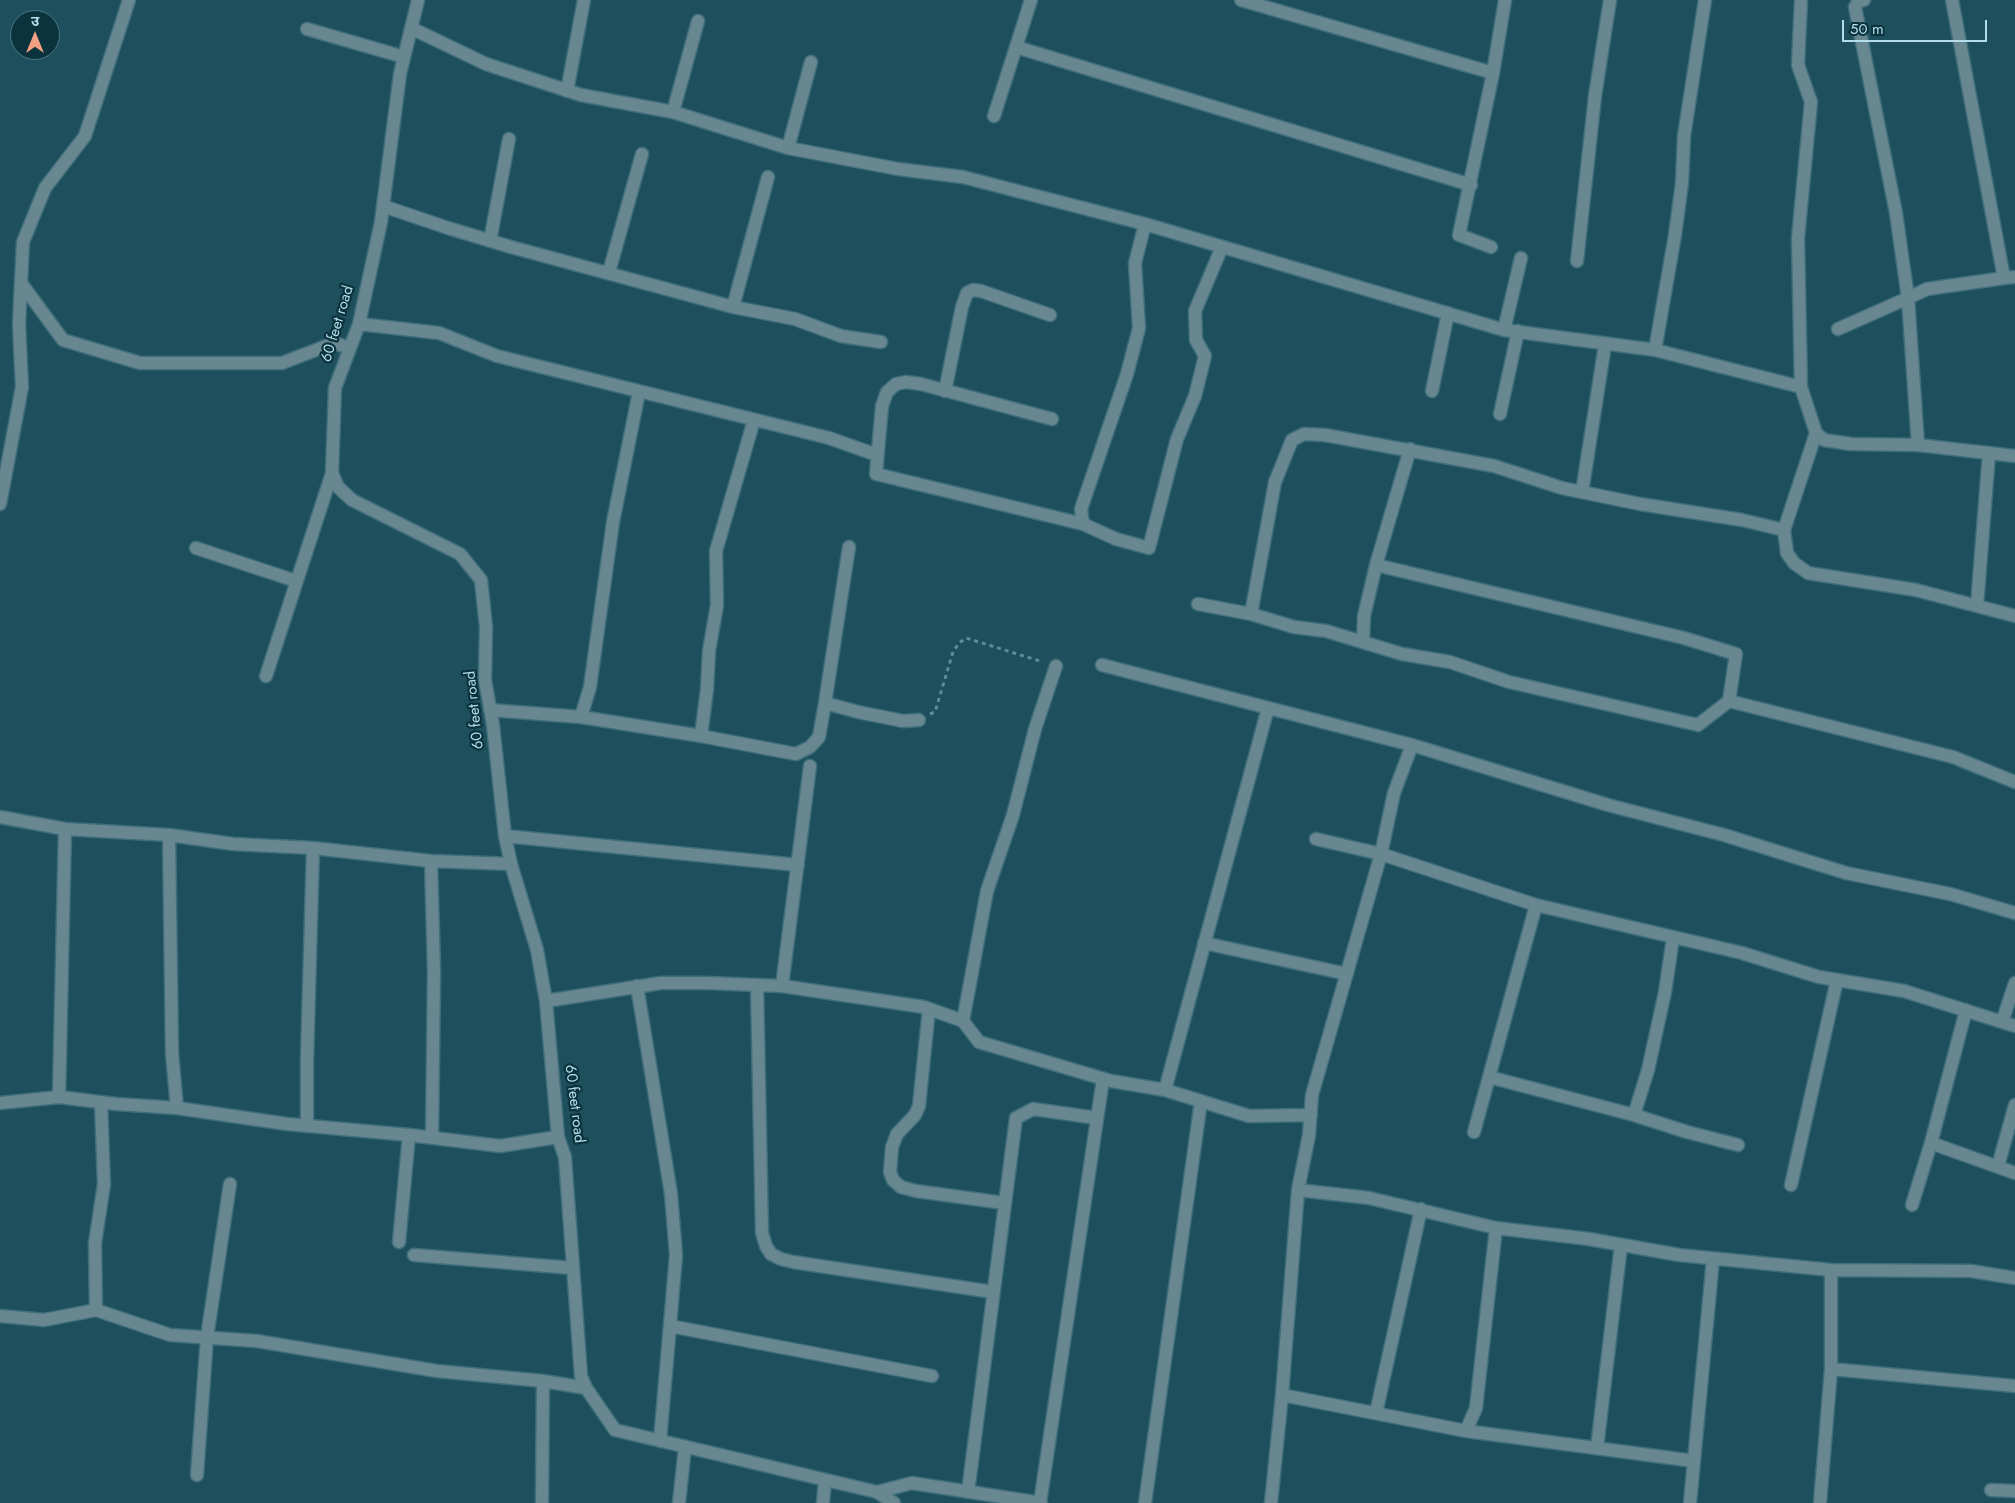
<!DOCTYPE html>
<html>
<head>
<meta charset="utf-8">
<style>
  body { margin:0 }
  #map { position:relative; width:2015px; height:1503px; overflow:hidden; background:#1e4f5c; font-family:Jost,"Noto Sans Devanagari",sans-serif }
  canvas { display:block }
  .north { position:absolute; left:10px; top:10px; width:50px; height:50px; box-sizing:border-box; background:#0b333e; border:1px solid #4e7783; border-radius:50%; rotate:0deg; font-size:14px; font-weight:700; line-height:20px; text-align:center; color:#b3ddea }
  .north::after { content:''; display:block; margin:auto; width:18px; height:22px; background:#f39f83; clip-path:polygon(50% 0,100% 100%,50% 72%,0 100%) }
  .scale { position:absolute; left:1842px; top:20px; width:145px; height:22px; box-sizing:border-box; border:2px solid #b3ddea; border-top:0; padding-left:6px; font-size:15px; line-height:18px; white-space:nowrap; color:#b3ddea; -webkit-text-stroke:4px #0b333e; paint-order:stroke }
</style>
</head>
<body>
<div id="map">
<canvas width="2015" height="1503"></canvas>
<div class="north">उ</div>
<div class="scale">50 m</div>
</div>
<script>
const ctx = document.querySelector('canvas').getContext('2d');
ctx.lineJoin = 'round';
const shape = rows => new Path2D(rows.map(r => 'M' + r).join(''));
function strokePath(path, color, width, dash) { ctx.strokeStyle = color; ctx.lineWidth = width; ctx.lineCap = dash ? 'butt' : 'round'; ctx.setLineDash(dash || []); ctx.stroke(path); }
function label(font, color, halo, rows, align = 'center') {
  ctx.font = font + ' Jost,sans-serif'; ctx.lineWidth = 4.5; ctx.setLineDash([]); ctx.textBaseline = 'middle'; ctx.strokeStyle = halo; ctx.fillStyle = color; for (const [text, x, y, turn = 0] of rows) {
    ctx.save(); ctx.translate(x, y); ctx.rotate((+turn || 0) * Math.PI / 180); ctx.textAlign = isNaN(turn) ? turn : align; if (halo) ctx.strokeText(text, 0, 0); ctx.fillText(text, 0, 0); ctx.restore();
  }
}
const minor = shape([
  [418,0,400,74,381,222,359,324,335,388,332,473,338,487,352,500,460,554,481,580,486,627,485,680,493,725,505,836,511,864,537,950,546,1001,558,1137,565,1157,581,1376,586,1388,615,1430,877,1492,894,1503],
  [1241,0,1493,73],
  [1801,0,1798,65,1811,102,1798,238,1801,387],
  [1952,0,2004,278,2015,277],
  [411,28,486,64,581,95,673,112,788,148,898,169,963,177,1145,224,1504,330,1655,350,1801,387,1816,433,1824,440,1851,444,1918,445,2015,456],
  [307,29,404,57],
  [1016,47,1471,185],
  [567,91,584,0],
  [673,112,698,21],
  [994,116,1031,0],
  [788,148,811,62],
  [383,206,448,228,511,247,733,307,795,319,841,336,881,342],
  [1145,224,1135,263,1139,328,1127,374,1081,509,1083,524,1116,539,1149,548,1177,439,1195,396,1205,356,1196,340,1195,311,1222,247],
  [490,241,509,139],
  [1491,247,1459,235,1493,73,1505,0],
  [1577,261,1595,96,1610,0],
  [609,272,642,154],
  [21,283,63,340,140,363,282,363,334,343,350,348],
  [733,307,768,177],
  [359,324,439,333,497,356,829,438,877,455],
  [1838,329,1908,298,1896,213,1855,7,1859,1,1864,0],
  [1504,330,1521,258],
  [1655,350,1675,235,1682,183,1684,136,1705,0],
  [945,391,962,307,967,293,973,290,981,291,1050,315],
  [1432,391,1448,313],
  [1500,414,1518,331],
  [1052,419,921,384,906,382,896,384,887,392,882,406,876,474,1083,524],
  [1918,445,1908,298,1927,289,2004,278],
  [1582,492,1605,345],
  [0,504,22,387,19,324,23,242,45,188,85,136,129,0],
  [1784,530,1816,433],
  [196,548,296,581],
  [1376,565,1410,449],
  [1198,604,1251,614,1275,482,1292,440,1304,434,1325,435,1494,466,1562,488,1640,504,1742,520,1784,530,1787,553,1794,563,1808,573,1916,590,2015,616],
  [1977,606,1989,453],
  [1251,614,1294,627,1326,631,1402,654,1450,662,1509,682,1698,725,1729,701],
  [1363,642,1364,616,1376,565,1684,638,1736,654,1729,701,1953,757,2015,782],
  [1102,665,1412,745],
  [266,676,332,473],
  [825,703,849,547],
  [490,710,581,717,590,687,613,522,639,392],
  [581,717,701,736,796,754,810,747,819,737,825,703,858,712,903,721,919,720],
  [701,736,707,689,709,651,717,605,716,551,754,420],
  [0,817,65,829,169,835,233,844,313,848,431,861,511,864],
  [169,835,172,1053,177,1108],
  [505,836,798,865],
  [1316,839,1381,854,1536,905,1742,953,1819,977,1904,991,2015,1026],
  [431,861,434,972,432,1137],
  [1204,943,1347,974],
  [757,985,762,1233,766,1246,771,1254,781,1259,793,1262,993,1292],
  [637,986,671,1194,676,1255,660,1441],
  [782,986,810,766],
  [546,1001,661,983,707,983,782,986,924,1007,963,1021,979,1042,1111,1081,1165,1090,1249,1116,1311,1115],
  [929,1009,919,1106,915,1115,897,1134,892,1147,890,1172,893,1180,901,1187,916,1191,1004,1203],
  [963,1021,987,891,1013,815,1035,729,1056,666],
  [2002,1022,2015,983],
  [1489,1077,1634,1115,1648,1070,1665,992,1673,938],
  [1165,1090,1268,708],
  [59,1097,65,829],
  [0,1103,59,1097,116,1104,177,1108,287,1124,409,1135,500,1146,558,1137],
  [1634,1115,1687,1132,1738,1145],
  [307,1126,307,1060,313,848],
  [1474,1132,1536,905],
  [1931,1143,1966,1010],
  [1998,1166,2015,1105],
  [1791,1185,1837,980],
  [1298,1190,1369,1198,1496,1228,1589,1239,1679,1255,1831,1270,1971,1271,2015,1278],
  [1912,1205,1931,1143,2015,1173],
  [399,1242,409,1135],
  [414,1255,572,1268],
  [96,1310,95,1243,104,1184,101,1103],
  [0,1316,44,1320,96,1310,170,1335,257,1341,437,1371,543,1381,586,1388],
  [670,1326,932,1376],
  [1831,1369,2015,1386],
  [1282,1395,1466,1431,1694,1461],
  [1376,1413,1421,1209],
  [1466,1431,1476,1408,1496,1228],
  [1597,1448,1621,1245],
  [197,1475,207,1337,230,1184],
  [1991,1490,2015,1491],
  [877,1492,912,1483,1041,1503],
  [968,1492,1016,1118,1033,1109,1097,1118],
  [542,1503,543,1381],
  [679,1503,685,1447],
  [823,1503,825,1480],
  [1040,1503,1103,1079],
  [1145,1503,1201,1101],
  [1271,1503,1282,1395,1298,1190,1309,1135,1312,1095,1381,854,1394,793,1412,745,1608,805,1724,835,1846,873,1950,894,2015,913],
  [1690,1503,1713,1259],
  [1820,1503,1831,1369,1831,1270]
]);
strokePath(minor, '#3f6e7b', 15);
strokePath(shape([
  [930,714,935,712,953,652,959,643,966,638,1043,662]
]), '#5e8c99', 3, [4, 4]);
strokePath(minor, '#698790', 12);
label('15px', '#b3ddea', '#0b333e', [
  ["60 feet road",338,324,-73],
  ["60 feet road",475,710,-96],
  ["60 feet road",574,1104,83]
]);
</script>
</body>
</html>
